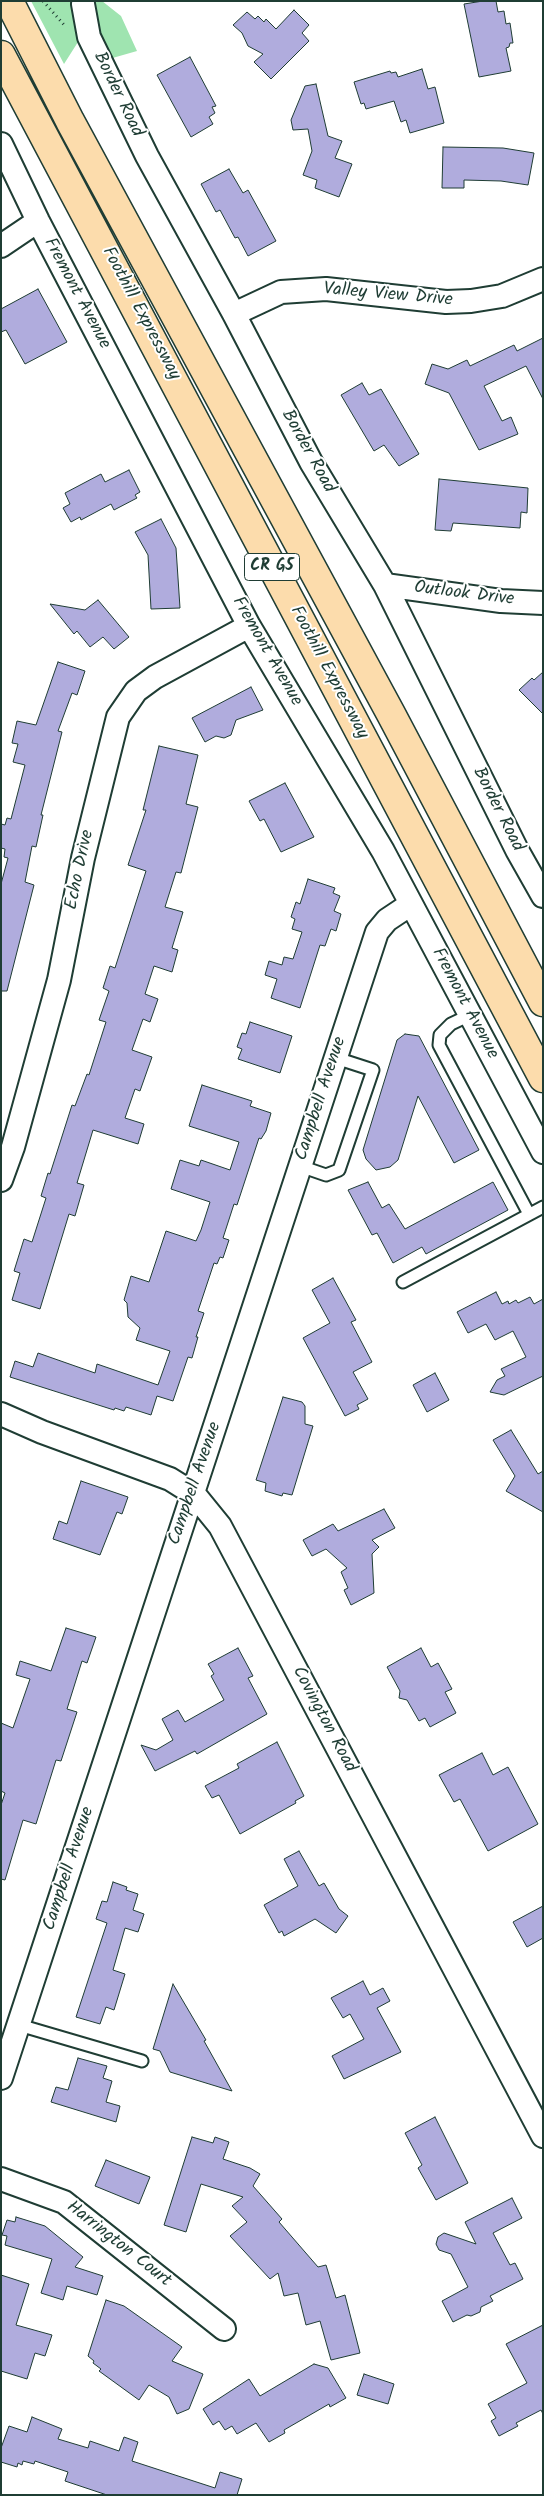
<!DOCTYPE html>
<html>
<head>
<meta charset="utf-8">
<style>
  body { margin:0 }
  #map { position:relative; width:544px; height:2496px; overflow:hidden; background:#fff; font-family:Kalam,sans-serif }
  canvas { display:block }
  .frame { position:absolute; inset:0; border:2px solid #1f3d34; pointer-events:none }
</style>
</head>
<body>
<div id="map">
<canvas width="544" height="2496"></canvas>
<div class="frame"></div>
</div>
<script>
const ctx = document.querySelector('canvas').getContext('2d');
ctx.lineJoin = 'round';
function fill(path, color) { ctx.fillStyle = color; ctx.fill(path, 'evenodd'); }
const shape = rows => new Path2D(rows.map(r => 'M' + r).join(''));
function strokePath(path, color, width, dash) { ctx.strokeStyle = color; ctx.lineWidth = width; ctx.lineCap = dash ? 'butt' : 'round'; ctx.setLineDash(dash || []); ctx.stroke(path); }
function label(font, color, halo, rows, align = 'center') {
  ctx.font = font + ' Kalam,sans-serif'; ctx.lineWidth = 4; ctx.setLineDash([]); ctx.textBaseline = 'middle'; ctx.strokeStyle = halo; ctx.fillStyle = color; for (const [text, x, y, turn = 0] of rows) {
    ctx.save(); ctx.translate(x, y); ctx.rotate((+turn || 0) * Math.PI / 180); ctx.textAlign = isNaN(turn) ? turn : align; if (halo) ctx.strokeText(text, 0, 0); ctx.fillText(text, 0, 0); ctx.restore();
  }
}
fill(shape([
  [31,1,102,1,121,16,137,51,102,61,78,42,64,64]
]), '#9fe4b0');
const building = shape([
  [483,1,496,1,498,12,504,11,506,24,510,23,513,43,510,43,509,47,506,48,511,71,479,77,464,4,483,1],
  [294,10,309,25,302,33,309,41,271,79,254,62,263,54,248,46,242,33,233,25,247,12,255,19,258,16,264,22,266,19,276,29,294,10],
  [190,57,216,106,212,107,215,113,209,117,213,124,191,137,157,75,190,57],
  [422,69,428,89,435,87,444,123,410,133,406,120,401,122,394,101,366,109,364,103,361,104,354,82,390,71,391,73,396,72,398,77,422,69],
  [316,84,328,136,342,141,335,158,352,164,339,197,315,188,317,180,303,175,312,151,308,129,293,130,291,120,305,86,316,84],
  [443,147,503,148,534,153,528,185,501,181,464,180,464,188,442,188,443,147],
  [229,169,243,193,248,190,276,241,248,256,238,237,235,238,220,210,216,212,201,184,229,169],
  [38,289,67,342,25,364,6,330,1,332,1,309,38,289],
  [543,338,543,399,526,366,484,386,502,421,511,417,518,434,479,450,449,393,425,384,432,364,448,369,467,360,470,366,514,345,517,351,543,338],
  [362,383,369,395,381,389,419,454,399,466,384,445,374,451,341,395,362,383],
  [129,470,140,492,135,495,137,498,114,510,111,504,81,520,80,517,71,522,63,508,70,504,65,493,101,474,105,482,129,470],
  [439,479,528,488,527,513,521,512,520,528,453,523,451,531,435,530,439,479],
  [161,519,176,548,180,608,151,609,148,555,135,532,161,519],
  [98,600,129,637,114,649,103,637,90,647,77,631,74,634,50,604,85,610,98,600],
  [58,662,85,671,77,695,72,693,58,731,62,732,41,815,43,815,36,847,32,846,25,882,34,885,7,991,1,991,1,884,8,858,4,857,5,849,1,848,1,824,5,825,7,818,11,819,25,765,13,762,18,744,12,743,17,721,36,725,58,662],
  [543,672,543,714,519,690,532,678,534,680,543,672],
  [251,687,263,710,236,720,231,735,224,738,216,736,205,742,192,718,251,687],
  [159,746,198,755,186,804,198,807,181,873,176,872,165,907,183,912,172,948,178,950,172,972,154,966,145,994,158,999,150,1022,143,1019,132,1050,152,1057,140,1091,135,1089,125,1118,144,1124,138,1144,93,1130,77,1183,84,1185,75,1216,69,1214,40,1309,12,1300,20,1273,14,1271,24,1239,32,1242,46,1198,41,1196,48,1173,50,1174,72,1105,75,1106,87,1074,89,1075,106,1022,99,1020,109,991,103,988,110,966,115,968,146,871,128,865,146,810,143,810,159,746],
  [285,783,314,837,281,852,264,819,260,821,249,801,285,783],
  [308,879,335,888,333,893,340,896,334,911,341,914,336,931,331,929,325,946,320,945,300,1008,271,998,277,979,265,975,269,961,282,965,284,957,293,959,302,932,292,929,295,919,291,917,296,902,300,904,308,879],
  [250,1022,292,1036,280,1073,238,1059,242,1049,237,1047,242,1033,246,1034,250,1022],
  [405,1034,419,1036,479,1150,454,1163,418,1096,398,1160,390,1167,376,1170,366,1159,363,1150,397,1040,405,1034],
  [202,1085,252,1101,250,1106,271,1113,266,1131,261,1139,259,1138,237,1205,234,1204,223,1238,229,1240,223,1258,220,1257,217,1264,214,1263,198,1311,204,1313,196,1337,198,1337,192,1358,188,1357,173,1401,157,1396,151,1415,126,1407,124,1411,115,1408,114,1410,10,1377,15,1361,33,1367,38,1353,95,1373,97,1364,158,1385,170,1351,136,1340,140,1328,128,1317,127,1303,124,1300,131,1276,149,1282,166,1231,196,1241,201,1230,210,1202,171,1189,180,1160,199,1166,201,1160,230,1170,239,1142,189,1126,202,1085],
  [368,1182,382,1208,389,1204,405,1229,493,1182,508,1210,426,1254,422,1247,393,1263,377,1233,372,1235,348,1190,368,1182],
  [333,1278,356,1320,351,1322,372,1362,353,1372,368,1399,357,1405,359,1409,345,1416,303,1338,330,1323,312,1290,333,1278],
  [496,1292,502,1304,508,1301,509,1304,516,1300,518,1303,530,1297,534,1304,543,1299,543,1376,504,1395,490,1392,497,1380,505,1376,501,1369,526,1357,513,1331,495,1340,486,1324,468,1333,457,1312,496,1292],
  [435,1373,449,1400,427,1412,413,1385,435,1373],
  [283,1397,302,1402,305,1406,305,1424,313,1426,292,1495,283,1493,282,1496,265,1491,266,1483,256,1480,283,1397],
  [511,1430,538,1474,543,1471,543,1512,506,1491,515,1476,493,1440,511,1430],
  [81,1481,128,1497,122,1514,117,1512,100,1555,53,1539,59,1521,67,1524,81,1481],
  [384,1509,395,1528,372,1540,379,1547,372,1554,374,1593,351,1605,344,1590,348,1588,341,1572,347,1568,326,1549,312,1556,303,1540,333,1524,338,1531,384,1509],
  [66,1628,96,1637,87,1663,82,1661,67,1709,77,1712,61,1761,56,1760,36,1824,23,1820,5,1880,1,1879,1,1805,5,1793,1,1791,1,1723,13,1728,30,1679,16,1675,20,1661,51,1671,66,1628],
  [238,1648,253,1676,248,1678,267,1714,197,1754,195,1751,155,1771,141,1745,156,1750,173,1740,162,1719,178,1710,185,1722,224,1700,211,1676,214,1674,208,1664,238,1648],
  [421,1648,431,1667,438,1663,452,1689,445,1692,456,1713,430,1727,425,1718,419,1721,407,1700,399,1698,400,1691,387,1667,421,1648],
  [277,1742,304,1796,295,1801,296,1803,240,1834,219,1795,212,1798,205,1786,239,1768,237,1764,277,1742],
  [482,1753,493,1775,508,1767,538,1824,488,1851,460,1799,454,1802,439,1775,482,1753],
  [299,1851,319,1886,324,1883,339,1909,348,1916,336,1933,315,1919,284,1936,282,1931,279,1933,264,1905,298,1886,284,1859,299,1851],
  [113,1882,127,1887,126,1890,138,1894,133,1910,144,1914,138,1932,125,1928,113,1970,125,1974,114,2010,106,2007,100,2024,76,2017,107,1923,96,1919,102,1901,107,1902,113,1882],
  [543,1906,543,1938,527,1947,513,1922,543,1906],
  [363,1981,370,1995,383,1988,390,2001,377,2008,401,2052,344,2079,332,2056,364,2039,350,2014,343,2018,331,1998,363,1981],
  [173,1984,206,2040,204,2041,232,2091,170,2072,160,2051,153,2049,173,1984],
  [78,2058,107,2066,103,2078,112,2081,106,2102,120,2106,116,2122,51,2102,56,2087,68,2090,78,2058],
  [435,2117,468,2183,436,2200,418,2168,422,2165,405,2133,435,2117],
  [192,2137,213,2143,215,2137,229,2142,223,2159,250,2168,260,2174,253,2186,282,2219,279,2222,318,2267,326,2265,336,2298,345,2295,360,2353,331,2360,320,2321,306,2325,298,2293,284,2296,278,2273,270,2279,230,2236,247,2222,232,2206,243,2197,201,2184,186,2232,164,2225,192,2137],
  [106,2160,150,2177,139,2204,95,2186,106,2160],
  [512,2198,522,2218,493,2233,510,2265,515,2263,523,2279,490,2296,493,2301,481,2307,480,2312,471,2316,467,2315,453,2322,442,2301,468,2287,451,2254,439,2250,436,2244,438,2237,444,2233,476,2244,465,2222,512,2198],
  [16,2217,45,2226,83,2257,75,2267,103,2276,97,2295,67,2286,63,2300,41,2293,52,2259,5,2245,7,2236,2,2235,7,2220,15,2222,16,2217],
  [1,2275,29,2284,16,2325,52,2335,45,2356,35,2353,27,2379,1,2371,1,2275],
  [106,2300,124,2306,182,2347,172,2361,203,2374,189,2409,177,2414,169,2397,149,2385,139,2400,99,2371,101,2369,93,2363,94,2361,88,2356,106,2300],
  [543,2325,543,2414,541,2410,516,2423,518,2426,499,2436,491,2421,496,2418,488,2404,527,2383,506,2344,543,2325],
  [314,2364,328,2368,346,2398,330,2407,329,2404,284,2430,285,2433,269,2442,256,2423,237,2434,232,2426,225,2430,219,2421,213,2425,203,2409,249,2379,260,2396,314,2364],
  [364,2374,394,2384,388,2404,357,2395,364,2374],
  [32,2417,62,2429,58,2439,88,2448,90,2441,119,2451,124,2437,138,2442,132,2461,215,2488,220,2472,242,2479,237,2495,107,2495,65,2481,68,2472,35,2461,34,2464,23,2461,22,2465,18,2463,17,2467,1,2462,1,2448,9,2426,27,2432,32,2417]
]);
fill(building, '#b0acdd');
strokePath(building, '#1f3d34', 1);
const service = shape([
  [470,1015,451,1024,440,1035,439,1045,529,1214],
  [300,1166,326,1175,339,1170,373,1070,336,1058],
  [403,1282,543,1207],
  [19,2025,142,2061]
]);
const minor = shape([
  [83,4,89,37,147,156,234,314,311,462,385,585,517,850,543,896],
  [1,144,38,221,249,626,383,851,543,1152],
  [1,246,38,221],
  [234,314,281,292,326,289,446,302,471,301,502,296,543,279],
  [385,585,501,601,543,603],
  [1,1180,13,1147,59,980,83,858,118,717,136,691,155,677,249,626],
  [1,1414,42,1432,170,1479,194,1494,220,1526,543,2136],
  [1,2078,377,932,387,920,411,904],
  [1,2179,64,2202,224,2329]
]);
const trunk = shape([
  [9,1,70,121,391,714,543,1002],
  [1,55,543,1078]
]);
strokePath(service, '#1f3d34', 15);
strokePath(minor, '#1f3d34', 26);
strokePath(trunk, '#1f3d34', 31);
strokePath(shape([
  [43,1,66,27]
]), '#1f3d34', 3, [1, 4]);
strokePath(service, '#fff', 11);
strokePath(minor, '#fff', 22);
strokePath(trunk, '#fcdcac', 28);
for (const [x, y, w] of [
  [272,567,55]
]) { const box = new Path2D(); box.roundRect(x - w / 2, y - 13.5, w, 27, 4); ctx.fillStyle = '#fff'; ctx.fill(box); strokePath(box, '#1f3d34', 1); }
label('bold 16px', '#1f3d34', null, [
  ["CR G5",272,567]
]);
label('18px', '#1f3d34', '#fff', [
  ["Border Road",117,95,64],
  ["Fremont Avenue",76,294,62],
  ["Valley View Drive",388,296,5],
  ["Foothill Expressway",140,314,62],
  ["Border Road",307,452,61],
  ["Outlook Drive",464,595,7],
  ["Fremont Avenue",266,652,60],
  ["Foothill Expressway",328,673,62],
  ["Border Road",497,810,63],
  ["Echo Drive",81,870,-78],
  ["Fremont Avenue",464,1004,62],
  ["Campbell Avenue",322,1099,-72],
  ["Campbell Avenue",196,1484,-71],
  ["Covington Road",323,1720,62],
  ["Campbell Avenue",70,1869,-72],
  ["Harrington Court",118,2245,38]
]);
</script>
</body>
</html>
